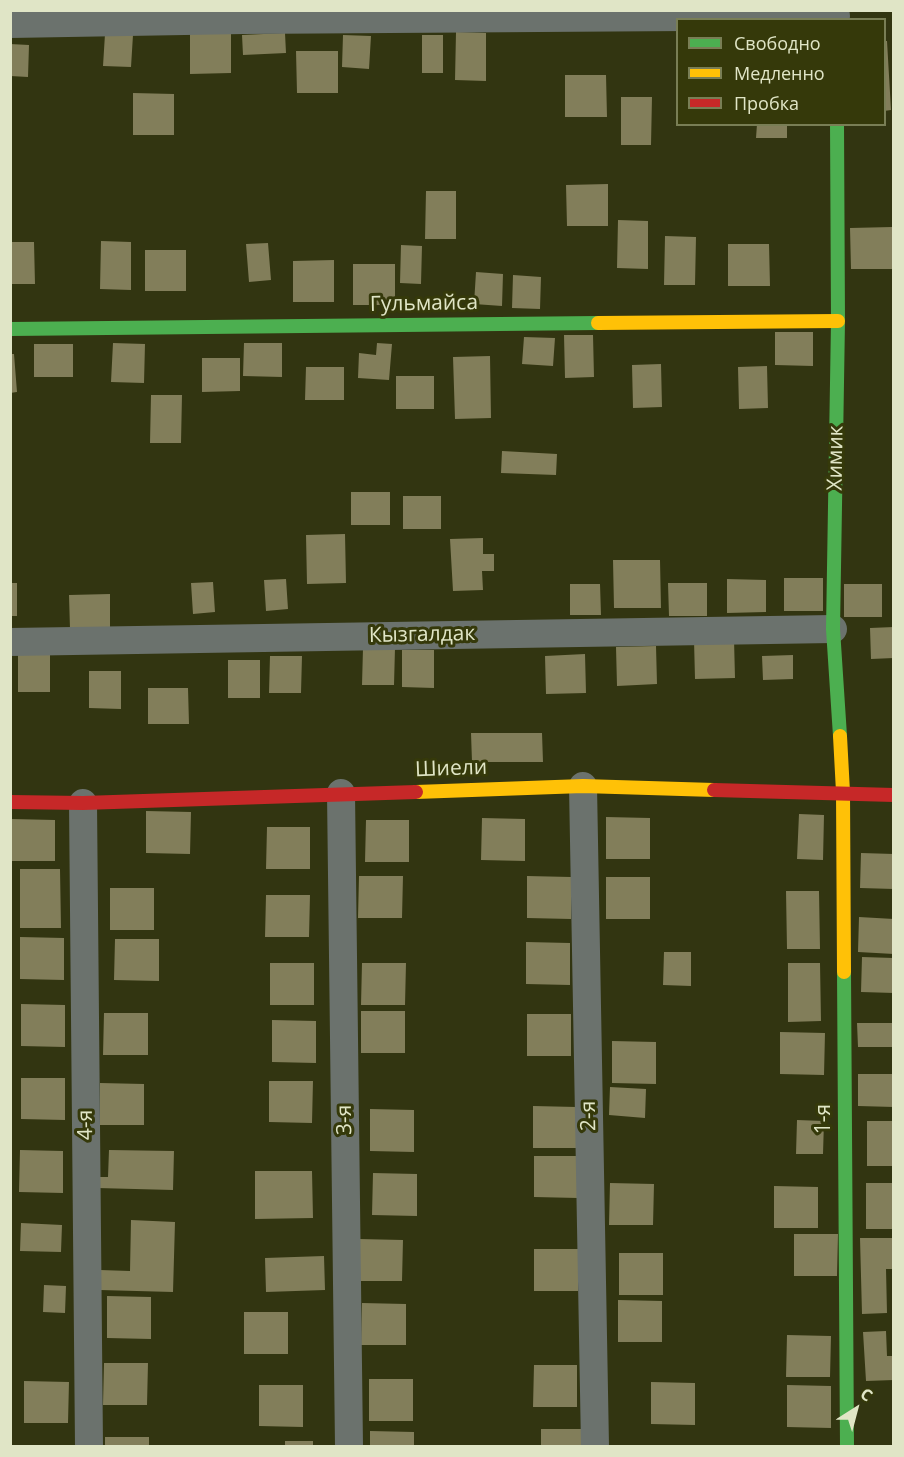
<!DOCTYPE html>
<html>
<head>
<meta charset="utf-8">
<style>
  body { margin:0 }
  #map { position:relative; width:904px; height:1457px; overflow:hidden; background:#323511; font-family:"Open Sans",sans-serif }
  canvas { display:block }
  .frame { position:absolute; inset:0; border:12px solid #e0e5c6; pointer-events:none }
  .legend { position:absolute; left:676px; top:18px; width:210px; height:108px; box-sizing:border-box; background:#35390a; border:2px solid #797e55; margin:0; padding:8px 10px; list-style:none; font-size:18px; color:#e0e5c6 }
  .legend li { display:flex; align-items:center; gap:12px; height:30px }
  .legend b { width:30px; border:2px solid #797e55 }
  .north { position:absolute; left:826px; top:1379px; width:60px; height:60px; -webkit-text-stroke:4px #35390a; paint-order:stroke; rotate:36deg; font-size:16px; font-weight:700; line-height:24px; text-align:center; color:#e0e5c6 }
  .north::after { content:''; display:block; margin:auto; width:21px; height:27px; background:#e0e5c6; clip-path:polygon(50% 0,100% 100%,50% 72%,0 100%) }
</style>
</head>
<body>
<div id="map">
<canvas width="904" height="1457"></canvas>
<div class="frame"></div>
<ul class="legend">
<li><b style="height:8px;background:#4caf50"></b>Свободно</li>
<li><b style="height:8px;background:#ffc107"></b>Медленно</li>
<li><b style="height:8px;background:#c62828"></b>Пробка</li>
</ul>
<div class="north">С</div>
</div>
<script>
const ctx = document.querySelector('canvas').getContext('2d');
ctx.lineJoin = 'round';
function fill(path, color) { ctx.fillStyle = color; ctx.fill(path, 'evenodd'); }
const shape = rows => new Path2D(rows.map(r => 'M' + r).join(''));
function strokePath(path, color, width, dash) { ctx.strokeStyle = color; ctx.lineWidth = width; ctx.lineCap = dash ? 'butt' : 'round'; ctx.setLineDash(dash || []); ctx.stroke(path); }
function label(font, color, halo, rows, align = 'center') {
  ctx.font = font + ' "Open Sans",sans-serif'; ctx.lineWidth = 6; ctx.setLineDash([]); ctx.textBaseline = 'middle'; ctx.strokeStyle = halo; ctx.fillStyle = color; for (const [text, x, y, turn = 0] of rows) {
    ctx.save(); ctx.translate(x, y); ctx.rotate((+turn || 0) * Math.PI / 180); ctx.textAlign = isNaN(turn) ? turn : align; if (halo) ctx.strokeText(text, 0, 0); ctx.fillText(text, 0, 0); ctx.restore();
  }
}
fill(shape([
  [190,32,231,32,231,73,190,74],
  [456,32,486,33,486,81,455,80],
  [285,33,286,53,243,55,242,35],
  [105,34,133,35,131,67,103,66],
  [343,35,371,36,369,69,342,67],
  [422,35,443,35,443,73,422,73],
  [884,41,887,41,891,110,884,111],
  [10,44,29,45,28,77,10,76],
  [296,51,338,51,338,93,297,93],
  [565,75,606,75,607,117,565,117],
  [133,93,174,94,174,135,133,135],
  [621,97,652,97,651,145,621,145],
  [757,124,787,124,787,138,756,138],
  [608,184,608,226,567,226,566,185],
  [426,191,456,191,456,239,425,239],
  [618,220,648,221,648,269,617,268],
  [892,227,892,269,851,269,850,228],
  [665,236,696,237,695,285,664,285],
  [101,241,131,242,131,290,100,289],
  [10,242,34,242,35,284,10,284],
  [268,243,271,280,249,282,246,244],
  [728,244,769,244,770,286,728,286],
  [401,245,422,246,421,284,400,283],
  [145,250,186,250,186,291,145,291],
  [334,260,334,302,293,302,293,261],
  [353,264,395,264,395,305,353,305],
  [476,272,503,274,502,306,474,304],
  [513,275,541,277,540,309,512,308],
  [775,332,813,332,813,366,775,365],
  [564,335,593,335,594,377,565,378],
  [524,337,555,338,553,366,522,364],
  [113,343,145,344,144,383,111,382],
  [244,343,282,343,282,377,243,376],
  [377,343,392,344,389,380,358,378,359,353,376,355],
  [34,344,73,344,73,377,34,377],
  [10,354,14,354,17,392,10,393],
  [490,356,491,418,455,419,453,357],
  [202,358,240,358,240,391,202,392],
  [661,364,662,407,633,408,632,365],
  [767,366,768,408,739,409,738,367],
  [306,367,344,367,344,400,305,400],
  [396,376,434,376,434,409,396,409],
  [151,395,182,395,181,443,150,443],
  [502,451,557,454,556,475,501,473],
  [351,492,390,492,390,525,351,525],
  [403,496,441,496,441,529,403,529],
  [345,534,346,583,307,584,306,535],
  [483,538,483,554,494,554,494,571,482,571,483,590,453,591,450,539],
  [613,560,660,560,661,608,614,608],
  [784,578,823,578,823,611,784,611],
  [286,579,288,609,266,611,264,580],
  [727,579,766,580,766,612,727,613],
  [213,582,215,612,193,614,191,583],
  [10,583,17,583,17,616,10,616],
  [668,583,707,583,707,616,669,616],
  [570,584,600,584,601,615,570,615],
  [844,584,882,584,882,617,844,617],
  [110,594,110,629,70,629,69,595],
  [894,627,894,658,871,659,870,628],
  [734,639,735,678,695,679,694,640],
  [656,646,657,684,617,686,616,647],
  [363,648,395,648,394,685,362,685],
  [402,650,434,650,434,688,402,687],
  [585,654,586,693,546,694,545,656],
  [18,655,50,655,50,692,18,692],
  [793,655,793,679,763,680,762,656],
  [270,656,302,656,301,693,269,693],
  [228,660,260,660,260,698,228,698],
  [89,671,121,671,121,709,89,708],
  [148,688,188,688,189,724,148,724],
  [471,733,542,733,543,762,472,762],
  [146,811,191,812,190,854,146,853],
  [799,814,824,815,823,860,797,859],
  [606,817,650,818,650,859,606,859],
  [482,818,525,819,525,861,481,860],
  [11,819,55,820,55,861,11,861],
  [366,820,409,820,409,862,365,862],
  [267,827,310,827,310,869,266,869],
  [861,853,894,854,894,889,860,888],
  [20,869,60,869,61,928,20,928],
  [359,876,403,876,402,918,358,918],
  [527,876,571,877,571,919,527,918],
  [606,877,650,877,650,919,606,919],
  [110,888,154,888,154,930,110,930],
  [786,891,819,891,820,949,787,949],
  [266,895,310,895,309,937,265,937],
  [859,917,894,919,894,954,858,952],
  [20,937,64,938,64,980,20,979],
  [115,939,159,939,159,981,114,980],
  [526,942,570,943,570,985,526,984],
  [664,952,691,952,691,986,663,985],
  [862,957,894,958,894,993,861,992],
  [270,963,314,963,314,1005,270,1005],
  [362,963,406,963,405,1005,361,1005],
  [788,963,820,963,821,1021,788,1022],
  [21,1004,65,1005,65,1047,21,1046],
  [361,1011,405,1011,405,1053,361,1053],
  [104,1013,148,1013,148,1055,103,1055],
  [527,1014,571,1014,571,1056,527,1056],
  [272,1020,316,1021,316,1063,272,1062],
  [857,1023,894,1023,894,1047,858,1047],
  [780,1032,825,1033,824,1075,780,1074],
  [612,1041,656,1042,656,1084,612,1083],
  [858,1074,894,1074,894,1107,858,1106],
  [21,1078,65,1078,65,1120,21,1119],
  [269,1081,313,1081,312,1123,269,1122],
  [100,1083,144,1084,144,1125,100,1125],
  [610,1087,646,1089,645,1118,609,1115],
  [533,1106,577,1107,577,1148,533,1148],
  [370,1109,414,1110,414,1152,370,1151],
  [797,1120,824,1121,823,1154,796,1154],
  [867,1121,894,1121,894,1166,867,1166],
  [20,1150,63,1151,63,1193,19,1192],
  [109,1150,174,1151,173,1190,97,1188,97,1177,108,1177],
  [534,1156,578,1156,578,1198,534,1197],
  [255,1171,312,1171,313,1218,255,1219],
  [373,1173,417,1174,417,1216,372,1215],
  [610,1183,654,1184,653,1225,609,1225],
  [866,1183,894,1183,894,1229,866,1229],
  [774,1186,818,1187,818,1228,774,1228],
  [131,1220,175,1222,173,1292,100,1290,100,1270,130,1271],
  [21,1223,62,1225,61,1252,20,1251],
  [794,1234,838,1234,837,1276,794,1276],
  [860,1238,894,1238,894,1269,886,1269,887,1313,862,1314],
  [359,1239,403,1240,402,1281,358,1281],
  [534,1249,578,1249,578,1291,534,1291],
  [619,1253,663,1253,663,1295,619,1295],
  [324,1256,325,1290,266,1292,265,1258],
  [44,1285,66,1286,65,1313,43,1312],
  [107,1296,151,1297,151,1339,107,1338],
  [618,1300,662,1301,662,1342,618,1342],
  [362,1303,406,1304,406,1345,361,1345],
  [244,1312,288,1312,288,1354,244,1354],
  [886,1331,887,1356,894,1356,894,1380,866,1381,863,1332],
  [787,1335,831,1336,830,1377,786,1377],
  [104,1363,148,1363,147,1405,103,1405],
  [534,1365,577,1365,577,1407,533,1407],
  [369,1379,413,1379,413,1421,369,1421],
  [24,1381,69,1382,68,1423,24,1423],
  [651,1382,695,1383,695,1425,651,1424],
  [259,1385,303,1385,303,1427,259,1426],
  [787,1385,831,1386,831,1428,787,1427],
  [541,1429,585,1429,585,1446,541,1446],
  [370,1431,414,1432,414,1446,370,1446],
  [105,1437,149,1437,149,1446,105,1446],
  [285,1441,313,1441,313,1446,285,1446]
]), '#827e5a');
strokePath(shape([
  [10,24,243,20,836,16],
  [10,642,833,629],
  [583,786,595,1446],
  [341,793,349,1446],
  [83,803,89,1446]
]), '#6b726d', 28);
strokePath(shape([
  [837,124,838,321,833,629,840,736],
  [10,329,598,323],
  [844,972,847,1446]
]), '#4caf50', 14);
strokePath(shape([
  [598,323,838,321],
  [840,736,843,792,844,972],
  [416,792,583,786,714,790]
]), '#ffc107', 14);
strokePath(shape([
  [714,790,894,795],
  [10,802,83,803,416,792]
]), '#c62828', 14);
label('21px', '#e0e5c6', '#35390a', [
  ["Гульмайса",424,304,-1],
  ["Химик",836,458,-89],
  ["Кызгалдак",422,635,-1],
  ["Шиели",451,769,-2],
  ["2-я",589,1116,-91],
  ["1-я",824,1119,-90],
  ["3-я",345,1120,-91],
  ["4-я",86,1125,-91]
]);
</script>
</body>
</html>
